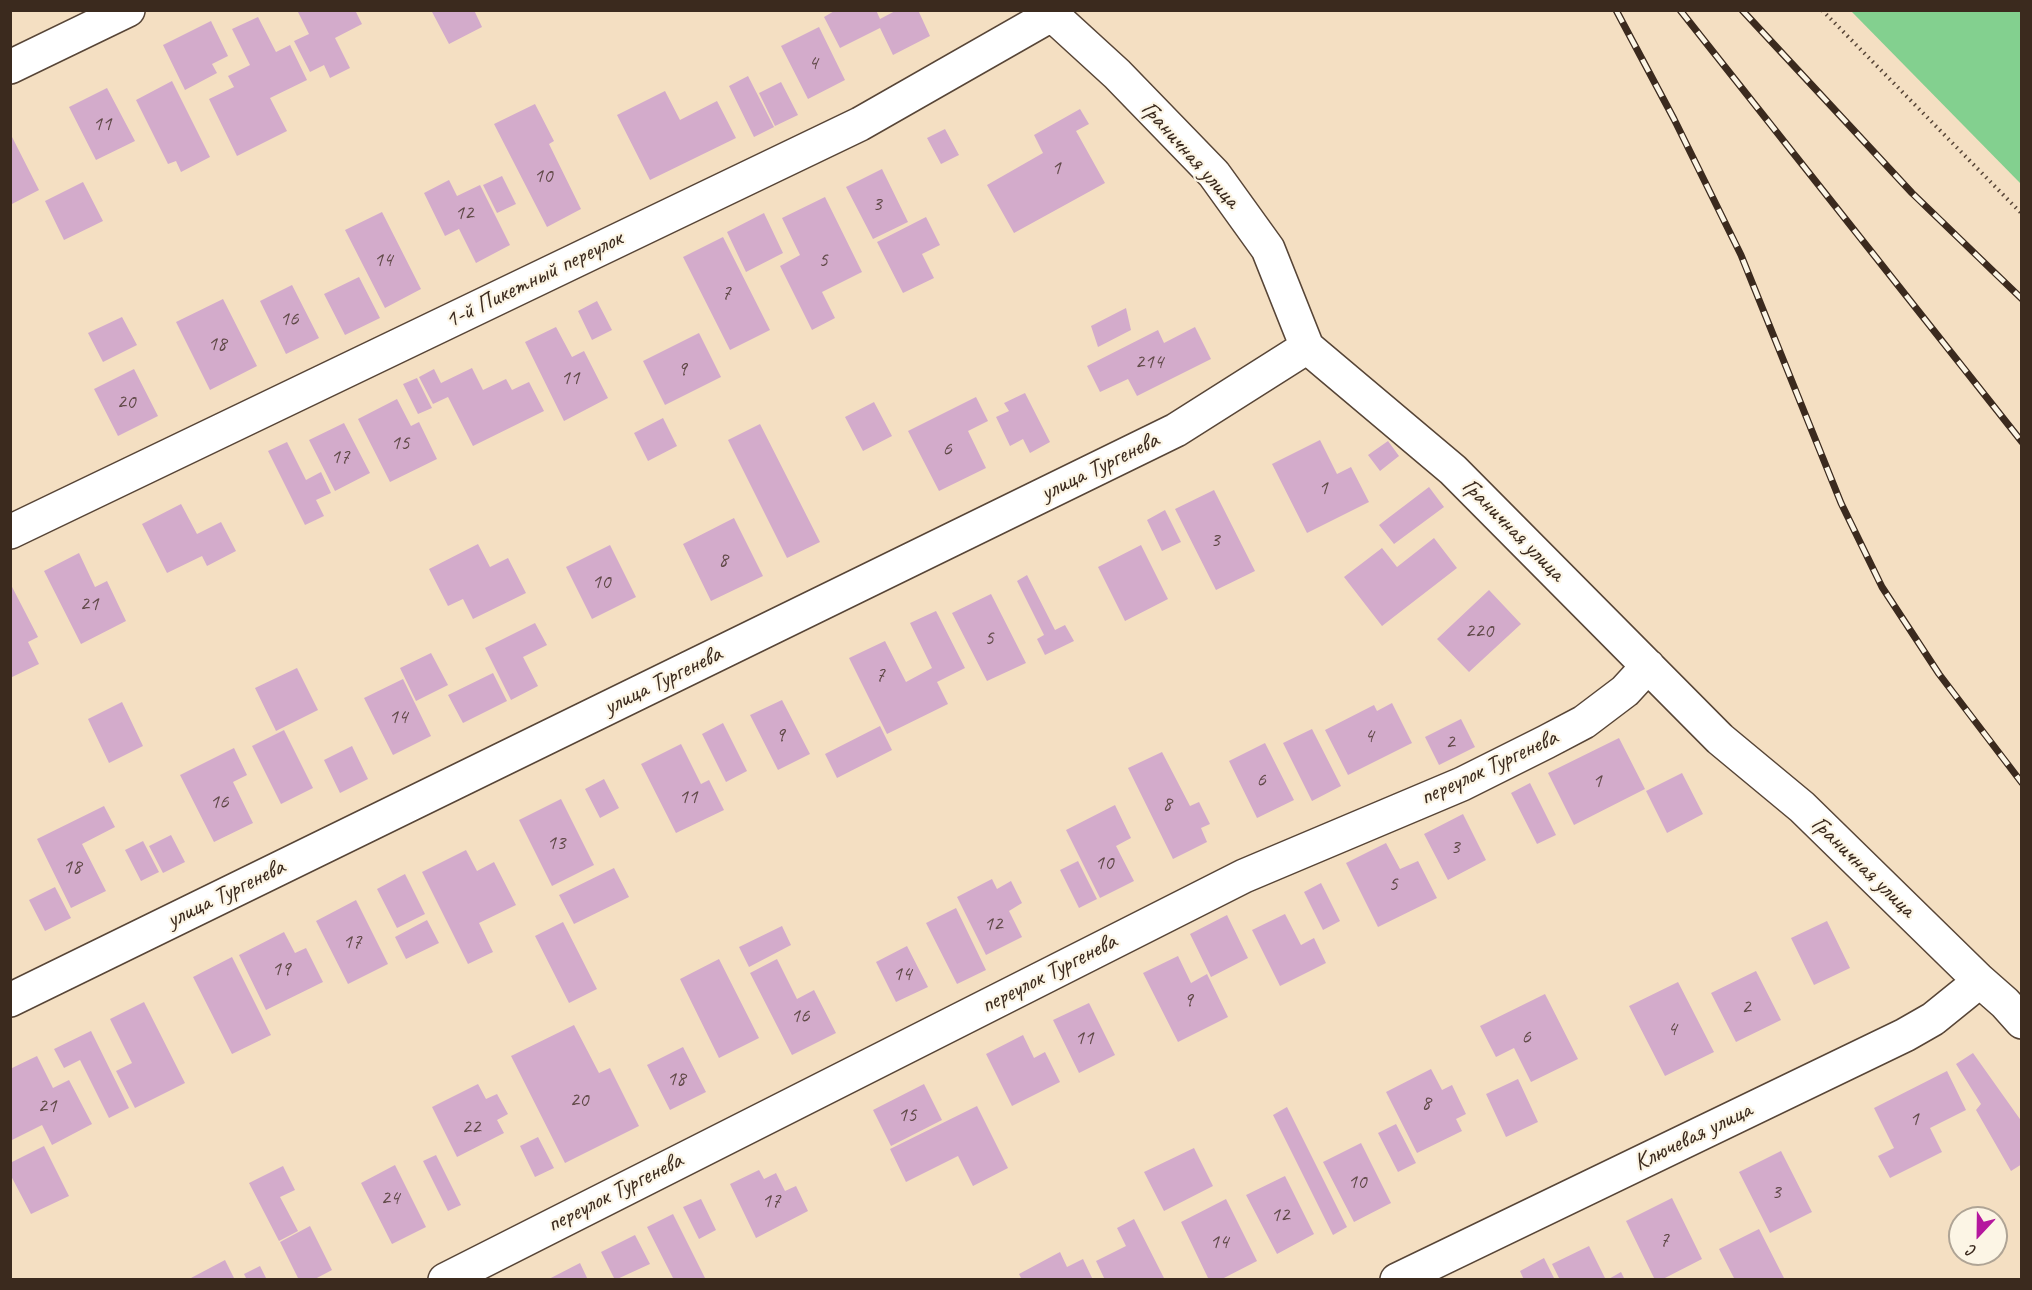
<!DOCTYPE html>
<html>
<head>
<meta charset="utf-8">
<style>
  body { margin:0 }
  #map { position:relative; width:2032px; height:1290px; overflow:hidden; background:#f4dfc2; font-family:Caveat,sans-serif }
  canvas { display:block }
  .frame { position:absolute; inset:0; border:12px solid #3b2a1e; pointer-events:none }
  .north { position:absolute; left:1948px; top:1206px; width:60px; height:60px; box-sizing:border-box; background:#fcf5e5; border:2px solid #afa495; border-radius:50%; rotate:202deg; font-size:16px; font-weight:700; line-height:24px; text-align:center; color:#3b2a1e }
  .north::after { content:''; display:block; margin:auto; width:21px; height:27px; background:#b5179e; clip-path:polygon(50% 0,100% 100%,50% 72%,0 100%) }
</style>
</head>
<body>
<div id="map">
<canvas width="2032" height="1290"></canvas>
<div class="frame"></div>
<div class="north">С</div>
</div>
<script>
const ctx = document.querySelector('canvas').getContext('2d');
ctx.lineJoin = 'round';
function fill(path, color) { ctx.fillStyle = color; ctx.fill(path, 'evenodd'); }
const shape = rows => new Path2D(rows.map(r => 'M' + r).join(''));
function strokePath(path, color, width, dash) { ctx.strokeStyle = color; ctx.lineWidth = width; ctx.lineCap = dash ? 'butt' : 'round'; ctx.setLineDash(dash || []); ctx.stroke(path); }
function label(font, color, halo, rows, align = 'center') {
  ctx.font = font + ' Caveat,sans-serif'; ctx.lineWidth = 4.5; ctx.setLineDash([]); ctx.textBaseline = 'middle'; ctx.strokeStyle = halo; ctx.fillStyle = color; for (const [text, x, y, turn = 0] of rows) {
    ctx.save(); ctx.translate(x, y); ctx.rotate((+turn || 0) * Math.PI / 180); ctx.textAlign = isNaN(turn) ? turn : align; if (halo) ctx.strokeText(text, 0, 0); ctx.fillText(text, 0, 0); ctx.restore();
  }
}
fill(shape([
  [1851,11,2021,11,2021,184]
]), '#83d08f');
fill(shape([
  [297,10,355,10,362,24,335,38,350,68,330,78,324,65,310,72,294,41,309,34],
  [431,10,474,10,482,27,449,44],
  [836,10,876,10,880,19,897,10,918,10,930,36,893,55,880,28,840,48,824,17],
  [258,17,276,52,290,45,307,80,270,98,287,131,237,156,209,99,234,87,228,76,250,65,232,29],
  [211,21,228,56,212,64,217,73,185,90,163,45],
  [819,27,845,80,808,99,781,46],
  [748,76,774,127,754,137,729,86],
  [172,81,210,157,181,172,176,161,168,164,136,100],
  [781,82,798,115,775,126,759,93],
  [107,88,135,141,96,160,69,107],
  [665,91,680,120,717,101,736,138,650,180,617,115],
  [535,104,554,141,549,144,581,209,547,227,494,124],
  [1080,109,1089,124,1076,131,1105,183,1014,233,987,185,1043,153,1034,135],
  [945,129,959,155,941,164,927,138],
  [10,133,39,190,10,205],
  [882,169,908,222,873,239,846,187],
  [502,176,516,204,497,213,483,185],
  [449,180,457,196,480,185,510,245,476,263,459,229,445,236,424,193],
  [83,182,103,221,64,240,45,201],
  [825,197,862,272,822,292,835,318,812,330,780,266,800,255,782,218],
  [382,212,421,289,385,308,345,230],
  [764,213,783,253,746,272,727,232],
  [926,217,940,245,922,254,934,278,903,293,877,242],
  [723,237,770,330,730,350,683,257],
  [359,277,380,318,345,335,324,294],
  [292,285,319,338,286,354,260,301],
  [223,299,257,366,210,390,176,322],
  [597,301,612,330,592,340,578,311],
  [1126,308,1131,330,1098,347,1091,326],
  [122,317,137,345,103,362,88,333],
  [556,327,572,357,584,351,608,398,564,421,525,342],
  [1195,327,1211,359,1137,396,1128,379,1100,392,1087,366,1158,330,1164,343],
  [699,333,721,377,665,405,643,361],
  [472,368,483,390,506,379,512,390,529,382,544,411,473,446,448,397,433,404,419,377,434,369,441,383],
  [134,369,158,416,118,436,94,389],
  [417,378,432,408,418,414,403,384],
  [1025,393,1050,442,1030,453,1023,439,1010,446,996,417,1009,411,1004,403],
  [976,397,988,421,968,431,986,468,939,491,908,431],
  [397,399,411,426,419,422,437,459,390,482,358,419],
  [874,402,892,436,863,451,845,417],
  [663,418,677,446,648,461,634,433],
  [344,423,370,473,335,491,309,440],
  [760,424,820,542,787,558,728,440],
  [1320,440,1337,474,1351,467,1369,502,1307,533,1272,464],
  [1388,441,1399,456,1380,471,1368,455],
  [287,442,306,480,321,472,331,493,316,500,324,516,305,525,268,451],
  [1429,487,1444,507,1394,544,1379,525],
  [1214,490,1255,571,1216,590,1175,509],
  [181,504,197,534,221,522,236,551,207,566,202,556,167,573,142,524],
  [1165,510,1181,542,1162,551,1147,520],
  [734,518,763,576,711,601,683,544],
  [1434,538,1457,568,1382,626,1344,577,1382,548,1397,567],
  [478,544,490,567,508,558,526,593,473,619,463,599,448,606,429,569],
  [610,545,636,597,592,619,566,567],
  [1141,545,1168,599,1125,621,1098,567],
  [79,553,95,587,107,581,126,621,81,644,44,571],
  [1027,575,1055,630,1065,625,1074,641,1045,655,1037,639,1044,635,1017,581],
  [10,583,38,637,28,642,39,664,10,678],
  [1489,590,1521,624,1469,672,1437,639],
  [991,594,1026,663,987,681,952,613],
  [936,611,965,668,937,682,948,704,887,734,849,658,885,641,906,682,932,668,910,623],
  [535,623,547,645,523,657,538,686,511,700,485,648],
  [431,653,448,685,416,701,400,668],
  [297,668,318,710,276,731,255,688],
  [493,673,507,701,463,723,448,695],
  [403,679,431,736,393,755,364,698],
  [782,700,810,754,778,770,750,715],
  [122,702,143,746,109,763,88,719],
  [1392,703,1412,743,1348,775,1325,730,1374,705,1377,711],
  [1461,719,1475,747,1439,765,1425,737],
  [723,723,747,771,726,782,702,734],
  [880,726,892,750,837,778,825,754],
  [1312,729,1341,786,1312,801,1283,743],
  [284,730,313,788,281,804,252,746],
  [1619,738,1645,789,1574,825,1548,773],
  [1265,743,1294,800,1257,818,1229,761],
  [681,744,701,784,709,780,724,810,676,833,641,764],
  [352,746,368,779,340,793,324,760],
  [234,748,247,775,233,782,253,823,214,842,180,775],
  [1162,752,1190,806,1199,802,1210,824,1201,828,1207,842,1173,859,1128,768],
  [1682,773,1703,814,1667,833,1646,791],
  [604,779,619,808,600,818,585,789],
  [1530,783,1556,835,1537,844,1511,793],
  [561,799,594,865,552,886,519,820],
  [1115,805,1131,838,1116,846,1134,881,1100,898,1066,830],
  [104,806,115,827,82,844,106,891,71,908,37,839],
  [1463,814,1486,860,1448,880,1424,834],
  [171,835,185,862,163,873,149,846],
  [143,841,159,872,141,881,125,850],
  [1386,843,1400,869,1418,861,1437,898,1378,927,1346,863],
  [466,850,477,871,494,862,516,905,479,923,493,952,468,964,422,872],
  [1078,861,1097,899,1079,908,1060,870],
  [614,868,629,897,574,924,559,895],
  [405,874,425,914,397,928,377,889],
  [992,879,997,889,1011,881,1022,903,1009,911,1022,937,986,955,957,897],
  [1321,883,1340,921,1323,930,1304,892],
  [55,887,71,918,45,931,29,900],
  [356,900,388,964,348,984,316,921],
  [956,908,986,970,957,984,926,923],
  [1285,914,1301,945,1314,938,1326,963,1280,986,1252,930],
  [1227,915,1248,958,1211,977,1190,934],
  [427,920,439,943,406,959,395,937],
  [1827,921,1850,968,1814,985,1791,938],
  [563,922,597,989,569,1003,535,936],
  [782,926,791,945,749,967,739,947],
  [284,932,295,953,306,948,323,982,266,1010,239,955],
  [907,946,928,987,896,1002,876,962],
  [1178,956,1191,983,1207,974,1228,1017,1178,1042,1143,973],
  [232,957,271,1035,232,1054,193,977],
  [719,959,759,1038,719,1058,680,979],
  [777,959,797,999,814,990,836,1033,792,1055,750,973],
  [1756,971,1781,1020,1736,1042,1711,993],
  [1678,982,1714,1052,1665,1076,1629,1006],
  [1545,994,1578,1059,1531,1082,1514,1048,1496,1057,1480,1026],
  [144,1002,185,1083,135,1108,116,1071,132,1063,110,1019],
  [1089,1003,1115,1055,1079,1073,1053,1020],
  [574,1025,599,1073,610,1068,639,1126,565,1163,511,1056],
  [91,1031,129,1108,109,1118,80,1060,64,1068,54,1049],
  [1023,1035,1034,1058,1045,1052,1060,1082,1012,1106,986,1054],
  [683,1047,706,1092,670,1110,647,1065],
  [1973,1053,2022,1122,2022,1164,2011,1171,1976,1110,1981,1104,1956,1064],
  [37,1056,53,1088,69,1080,92,1124,52,1145,42,1125,10,1141,10,1069],
  [1431,1069,1442,1090,1452,1085,1466,1114,1456,1119,1462,1131,1417,1153,1386,1092],
  [1947,1071,1966,1110,1930,1128,1942,1152,1890,1178,1878,1156,1894,1148,1874,1108],
  [1518,1079,1538,1122,1506,1137,1486,1094],
  [478,1084,486,1099,497,1094,508,1114,497,1120,504,1133,457,1157,432,1107],
  [924,1084,942,1120,891,1146,873,1110],
  [977,1106,1008,1168,973,1186,958,1156,906,1182,890,1149],
  [1287,1107,1347,1227,1333,1235,1273,1115],
  [1396,1124,1416,1163,1398,1172,1378,1133],
  [538,1137,554,1168,535,1177,520,1146],
  [1361,1143,1391,1203,1354,1222,1323,1162],
  [44,1146,69,1196,31,1214,10,1174,10,1163],
  [1194,1148,1213,1186,1164,1211,1144,1172],
  [1781,1151,1812,1212,1770,1233,1739,1172],
  [436,1155,461,1205,448,1211,423,1161],
  [395,1165,426,1227,392,1244,361,1183],
  [283,1166,295,1190,280,1197,298,1231,279,1241,249,1183],
  [759,1170,764,1179,776,1173,785,1191,796,1186,808,1211,756,1238,730,1184],
  [1285,1176,1314,1234,1277,1254,1246,1195],
  [1672,1198,1702,1259,1661,1280,1655,1280,1626,1221],
  [701,1199,716,1230,699,1239,683,1207],
  [1226,1199,1257,1261,1220,1280,1209,1280,1181,1222],
  [673,1214,706,1280,674,1280,647,1227],
  [1134,1219,1165,1280,1105,1280,1096,1261,1126,1246,1117,1228],
  [310,1226,332,1270,313,1280,299,1280,280,1242],
  [1759,1229,1785,1280,1735,1280,1719,1249],
  [635,1235,650,1264,615,1280,601,1252],
  [1589,1246,1606,1280,1560,1280,1552,1264],
  [1060,1252,1067,1267,1083,1259,1093,1280,1022,1280,1019,1274],
  [1544,1258,1555,1280,1524,1280,1520,1271],
  [225,1260,235,1280,192,1280,191,1278],
  [580,1263,588,1280,547,1280],
  [260,1266,267,1280,247,1280,244,1274],
  [1621,1272,1625,1280,1607,1280]
]), '#d3abcb');
const street = shape([
  [1047,10,1117,74,1214,174,1268,249,1307,347,1453,470,1720,739,1802,807,1980,981,2005,1003,2022,1022],
  [10,67,128,10],
  [10,532,860,124,1051,15],
  [10,1000,1176,430,1307,347],
  [445,1280,1244,876,1462,784,1546,742,1584,722,1625,691,1648,666],
  [1397,1280,1905,1035,1933,1019,1980,981]
]);
strokePath(street, '#574537', 36);
strokePath(shape([
  [1822,10,2022,214]
]), '#574537', 4, [1.5, 4.5]);
strokePath(street, '#fff', 33);
const rail = shape([
  [1616,10,1674,119,1741,255,1841,503,1882,587,1939,674,2022,783],
  [1680,10,2022,442],
  [1742,10,1912,193,2022,299]
]);
strokePath(rail, '#3b2a1e', 7);
strokePath(rail, '#fcf5e5', 4.5, [14]);
label('21px', '#614a49', null, [
  ["4",813,63],
  ["11",102,124],
  ["1",1056,168],
  ["10",543,176],
  ["3",877,204],
  ["12",464,213],
  ["14",383,260],
  ["5",823,260],
  ["7",726,293],
  ["16",289,319],
  ["18",217,344],
  ["214",1149,362],
  ["9",682,369],
  ["11",570,378],
  ["20",126,402],
  ["15",400,443],
  ["6",947,449],
  ["17",340,457],
  ["1",1323,488],
  ["3",1215,540],
  ["8",723,560],
  ["10",601,582],
  ["21",89,604],
  ["220",1479,631],
  ["5",989,638],
  ["7",880,675],
  ["14",398,717],
  ["9",780,735],
  ["4",1369,736],
  ["2",1450,742],
  ["6",1261,780],
  ["1",1597,781],
  ["11",688,797],
  ["16",219,802],
  ["8",1167,804],
  ["13",556,843],
  ["3",1455,847],
  ["10",1104,863],
  ["18",72,867],
  ["5",1393,884],
  ["12",993,924],
  ["17",352,942],
  ["19",281,969],
  ["14",902,974],
  ["9",1188,1000],
  ["2",1746,1007],
  ["16",800,1016],
  ["4",1672,1029],
  ["6",1526,1037],
  ["11",1084,1038],
  ["18",676,1079],
  ["20",579,1100],
  ["8",1426,1103],
  ["21",47,1106],
  ["15",907,1115],
  ["1",1914,1119],
  ["22",471,1127],
  ["10",1357,1182],
  ["3",1776,1192],
  ["24",390,1198],
  ["17",771,1201],
  ["12",1280,1215],
  ["7",1664,1240],
  ["14",1219,1242]
]);
label('24px', '#3b2a1e', '#fcf5e5', [
  ["Граничная улица",1190,155,48],
  ["1-й Пикетный переулок",534,280,-26],
  ["улица Тургенева",1100,467,-26],
  ["Граничная улица",1513,530,45],
  ["улица Тургенева",663,681,-26],
  ["переулок Тургенева",1489,768,-25],
  ["Граничная улица",1863,867,44],
  ["улица Тургенева",226,894,-26],
  ["переулок Тургенева",1049,974,-27],
  ["Ключевая улица",1693,1137,-26],
  ["переулок Тургенева",615,1193,-27]
]);
</script>
</body>
</html>
